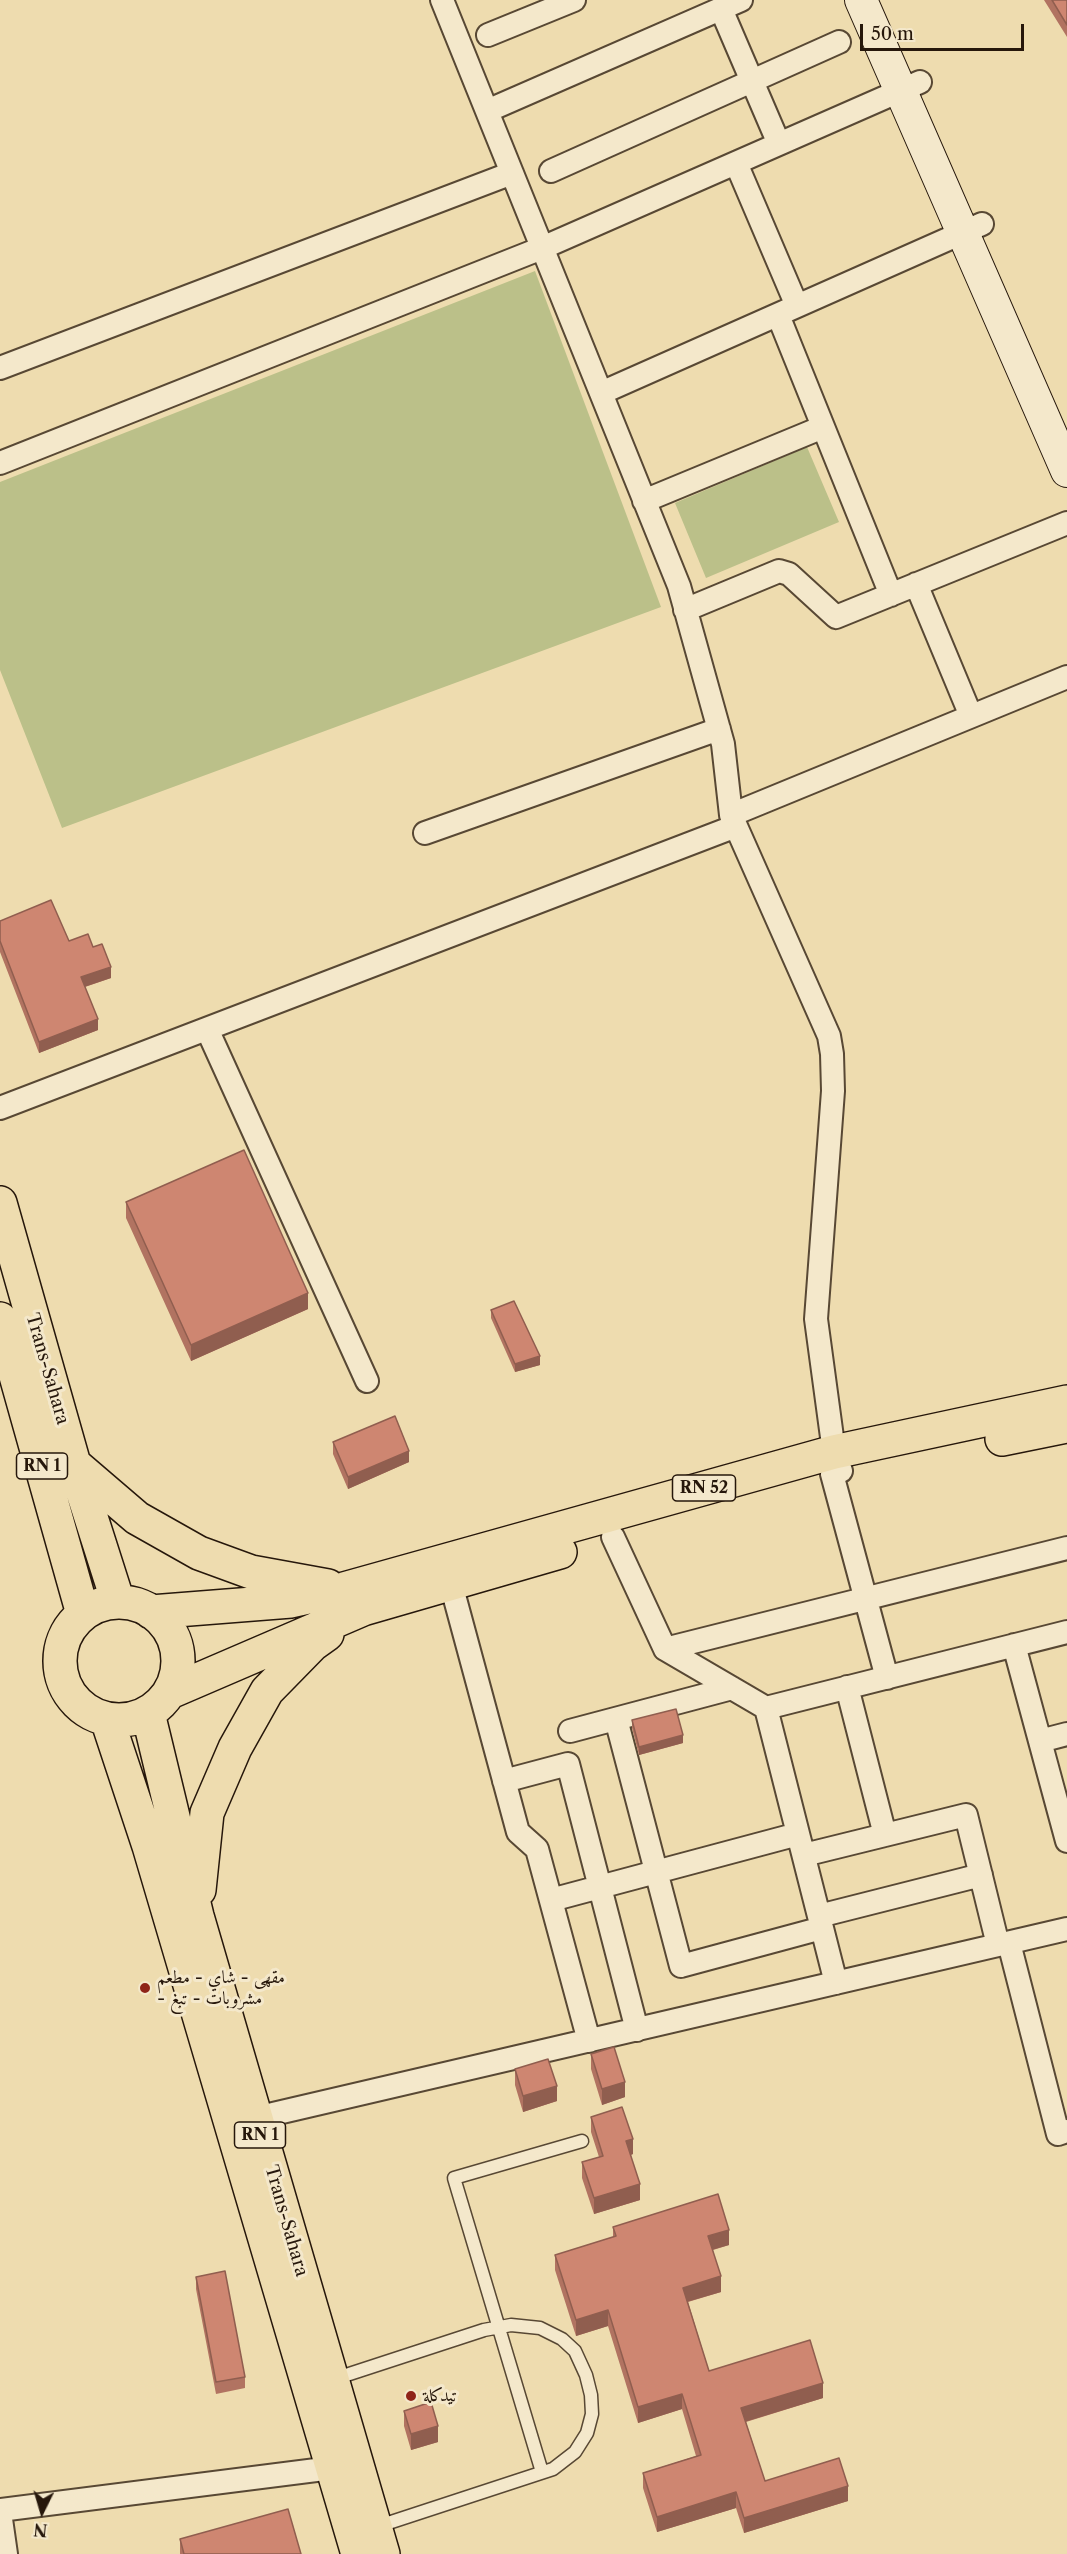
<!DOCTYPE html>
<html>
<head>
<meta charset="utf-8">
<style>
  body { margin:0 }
  #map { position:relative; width:1067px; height:2554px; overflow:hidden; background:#eedcaf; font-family:"Libre Caslon Text",serif }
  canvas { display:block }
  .north { position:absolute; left:12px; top:2482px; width:60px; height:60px; -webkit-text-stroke:4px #f4e8cb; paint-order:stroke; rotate:185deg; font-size:16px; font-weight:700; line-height:24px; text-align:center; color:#26170b }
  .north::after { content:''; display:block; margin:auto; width:21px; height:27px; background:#26170b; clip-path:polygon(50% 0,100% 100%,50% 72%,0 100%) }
  .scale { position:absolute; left:860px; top:24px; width:164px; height:27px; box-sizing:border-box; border:3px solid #26170b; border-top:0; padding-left:8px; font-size:18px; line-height:21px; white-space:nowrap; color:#26170b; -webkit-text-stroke:4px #f4e8cb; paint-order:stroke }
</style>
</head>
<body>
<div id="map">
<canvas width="1067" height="2554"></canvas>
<div class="north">N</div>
<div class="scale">50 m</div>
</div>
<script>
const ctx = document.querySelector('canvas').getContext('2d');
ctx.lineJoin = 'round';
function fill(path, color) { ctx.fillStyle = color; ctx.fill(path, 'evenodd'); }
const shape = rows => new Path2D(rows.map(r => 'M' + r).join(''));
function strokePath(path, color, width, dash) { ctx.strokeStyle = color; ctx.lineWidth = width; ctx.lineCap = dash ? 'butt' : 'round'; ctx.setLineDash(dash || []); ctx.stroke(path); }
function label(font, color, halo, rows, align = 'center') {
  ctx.font = font + ' "Libre Caslon Text",Amiri,serif'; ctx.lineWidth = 6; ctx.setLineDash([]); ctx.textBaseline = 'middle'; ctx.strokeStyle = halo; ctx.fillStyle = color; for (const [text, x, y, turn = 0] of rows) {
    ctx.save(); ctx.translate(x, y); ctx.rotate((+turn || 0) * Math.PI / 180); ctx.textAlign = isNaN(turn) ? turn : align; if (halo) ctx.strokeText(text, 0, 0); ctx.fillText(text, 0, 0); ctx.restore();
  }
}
fill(shape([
  [535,271,661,607,62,828,0,670,0,482],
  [807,447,839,522,706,578,675,503]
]), '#bbc089');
const service = shape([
  [334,2379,484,2330,511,2325,540,2328,562,2339,575,2351,586,2375,591,2395,592,2414,587,2433,575,2452,553,2469,376,2527],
  [542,2472,454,2178,582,2141]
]);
const minor = shape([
  [442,0,679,586,723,744,731,815,829,1036,832,1054,833,1091,816,1319,834,1452,841,1471],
  [721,9,779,144],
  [488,35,574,0],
  [487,111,741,0],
  [736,163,797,306],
  [551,171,839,42],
  [778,315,891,595],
  [0,368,512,173],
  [601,393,982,224],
  [0,463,542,248,920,82],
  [644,501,823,427],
  [916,584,971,716],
  [685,610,779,571,789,574,836,617,1067,523],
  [731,815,1067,677],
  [425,833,719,729],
  [207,1029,367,1381],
  [0,1108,736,826],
  [832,1474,887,1678],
  [613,1537,665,1649,766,1708,1067,1632],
  [451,1584,518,1832,537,1849,589,2041],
  [1014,1645,1067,1841],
  [665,1649,1067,1548],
  [847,1687,885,1835],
  [766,1708,836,1983],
  [616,1719,681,1966,822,1928],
  [570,1731,732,1688],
  [1040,1741,1067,1734],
  [504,1781,568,1764,637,2030],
  [804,1855,966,1815,998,1945],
  [551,1900,798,1834],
  [819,1916,981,1875],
  [1009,1943,1058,2134,1067,2131],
  [256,2118,1067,1929],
  [0,2510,332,2468],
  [0,2512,6,2554]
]);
const secondary = shape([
  [861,0,1067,471]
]);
const primary = shape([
  [0,1203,74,1464,118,1602],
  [0,1319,83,1614],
  [1002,1439,1067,1426],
  [74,1464,137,1518,199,1553,251,1572,328,1586],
  '60 1661a59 59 0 1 1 118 0a59 59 0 1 1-118 0Z',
  [151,1612,291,1601,344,1589,834,1452,1067,1402],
  [170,1692,363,1609,560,1552],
  [148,1713,197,1916,383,2554],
  [107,1719,149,1846,358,2554],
  [199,1890,207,1813,235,1748,267,1691,313,1644,327,1634]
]);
strokePath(service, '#584834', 15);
strokePath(minor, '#584834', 26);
strokePath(secondary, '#26170b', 34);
strokePath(primary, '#26170b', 36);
strokePath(service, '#f4e8cb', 12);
strokePath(minor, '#f4e8cb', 22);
strokePath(secondary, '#f4e8cb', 32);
strokePath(primary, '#eedcaf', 33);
fill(shape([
  [1044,0,1067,0,1067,37],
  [0,921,93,947,111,978,85,987,98,1030,39,1053,0,952],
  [126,1202,308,1309,191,1361,126,1218],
  [491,1310,540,1365,515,1372,491,1318],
  [333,1442,409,1462,348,1489,333,1454],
  [632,1720,683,1743,639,1755,632,1728],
  [591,2054,625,2097,602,2105,591,2069],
  [515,2069,557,2101,523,2112,515,2085],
  [591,2117,633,2154,631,2155,640,2200,594,2214,582,2178,582,2162,599,2157,591,2132],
  [613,2227,729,2245,713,2250,721,2292,688,2302,709,2371,823,2398,746,2422,765,2481,848,2501,744,2533,736,2508,657,2532,643,2488,643,2473,696,2456,682,2409,638,2423,608,2326,576,2336,555,2270,555,2255,613,2237],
  [196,2277,245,2377,245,2388,216,2394,196,2289],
  [404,2411,438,2442,411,2450,404,2426],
  [180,2539,301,2554,180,2554]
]), '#b17361');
fill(shape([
  [111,967,111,978,81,988,81,977],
  [98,1019,98,1030,39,1053,39,1042],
  [308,1293,308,1309,191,1361,191,1345],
  [540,1356,540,1365,515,1372,515,1364],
  [409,1451,409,1462,348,1489,348,1477],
  [683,1735,683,1743,639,1755,639,1747],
  [625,2082,625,2097,602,2105,602,2089],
  [557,2086,557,2101,523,2112,523,2096],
  [633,2139,633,2154,626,2156,626,2141],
  [640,2184,640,2200,594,2214,594,2198],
  [729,2230,729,2245,708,2251,708,2236],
  [721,2276,721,2292,683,2303,683,2288],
  [608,2310,608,2326,576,2336,576,2320],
  [823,2383,823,2398,741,2423,741,2408],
  [682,2394,682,2409,638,2423,638,2407],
  [438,2426,438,2442,411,2450,411,2434],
  [848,2486,848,2501,744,2533,744,2518],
  [736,2492,736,2508,657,2532,657,2517]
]), '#905e4f');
const building = shape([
  [1052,0,1067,0,1067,25,1052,0],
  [51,900,69,941,88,934,93,947,102,944,111,967,81,977,98,1019,39,1042,0,941,0,921,51,900],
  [244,1150,308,1293,191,1345,126,1202,244,1150],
  [514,1301,540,1356,515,1364,491,1310,514,1301],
  [395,1416,409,1451,348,1477,333,1442,395,1416],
  [676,1709,683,1735,639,1747,632,1720,676,1709],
  [614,2047,625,2082,602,2089,591,2054,614,2047],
  [548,2059,557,2086,523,2096,515,2069,548,2059],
  [622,2107,633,2139,626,2141,640,2184,594,2198,582,2162,603,2156,591,2117,622,2107],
  [718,2194,729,2230,708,2236,721,2276,683,2288,709,2371,810,2340,823,2383,741,2408,765,2481,839,2458,848,2486,744,2518,736,2492,657,2517,643,2473,701,2455,682,2394,638,2407,608,2310,576,2320,555,2255,616,2236,613,2227,718,2194],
  [225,2271,245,2377,216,2382,196,2277,225,2271],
  [431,2402,438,2426,411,2434,404,2411,431,2402],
  [288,2509,301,2554,184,2554,180,2539,288,2509]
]);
fill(building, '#ce8671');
strokePath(building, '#905e4f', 1.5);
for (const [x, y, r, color] of [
  [145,1988,6,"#8f2418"],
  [411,2396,6,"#8f2418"]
]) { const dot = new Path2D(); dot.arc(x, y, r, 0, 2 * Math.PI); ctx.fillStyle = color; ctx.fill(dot); strokePath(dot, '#f4e8cb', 2); }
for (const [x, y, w] of [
  [42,1466,51],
  [704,1488,63],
  [260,2135,51]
]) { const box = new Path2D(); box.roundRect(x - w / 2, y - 13, w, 26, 4.5); ctx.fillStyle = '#f4e8cb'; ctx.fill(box); strokePath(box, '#26170b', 1.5); }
label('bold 16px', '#26170b', null, [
  ["RN 1",42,1466],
  ["RN 52",704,1488],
  ["RN 1",260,2135]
]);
label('18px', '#26170b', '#f4e8cb', [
  ["Trans-Sahara",47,1369,74],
  ["Trans-Sahara",286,2221,74]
]);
label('18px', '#26170b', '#f4e8cb', [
  ["مقهى - شاي - مطعم",157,1978],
  ["- مشروبات - تبغ",157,1999],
  ["تيدكلة",423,2396]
], 'left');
</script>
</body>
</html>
